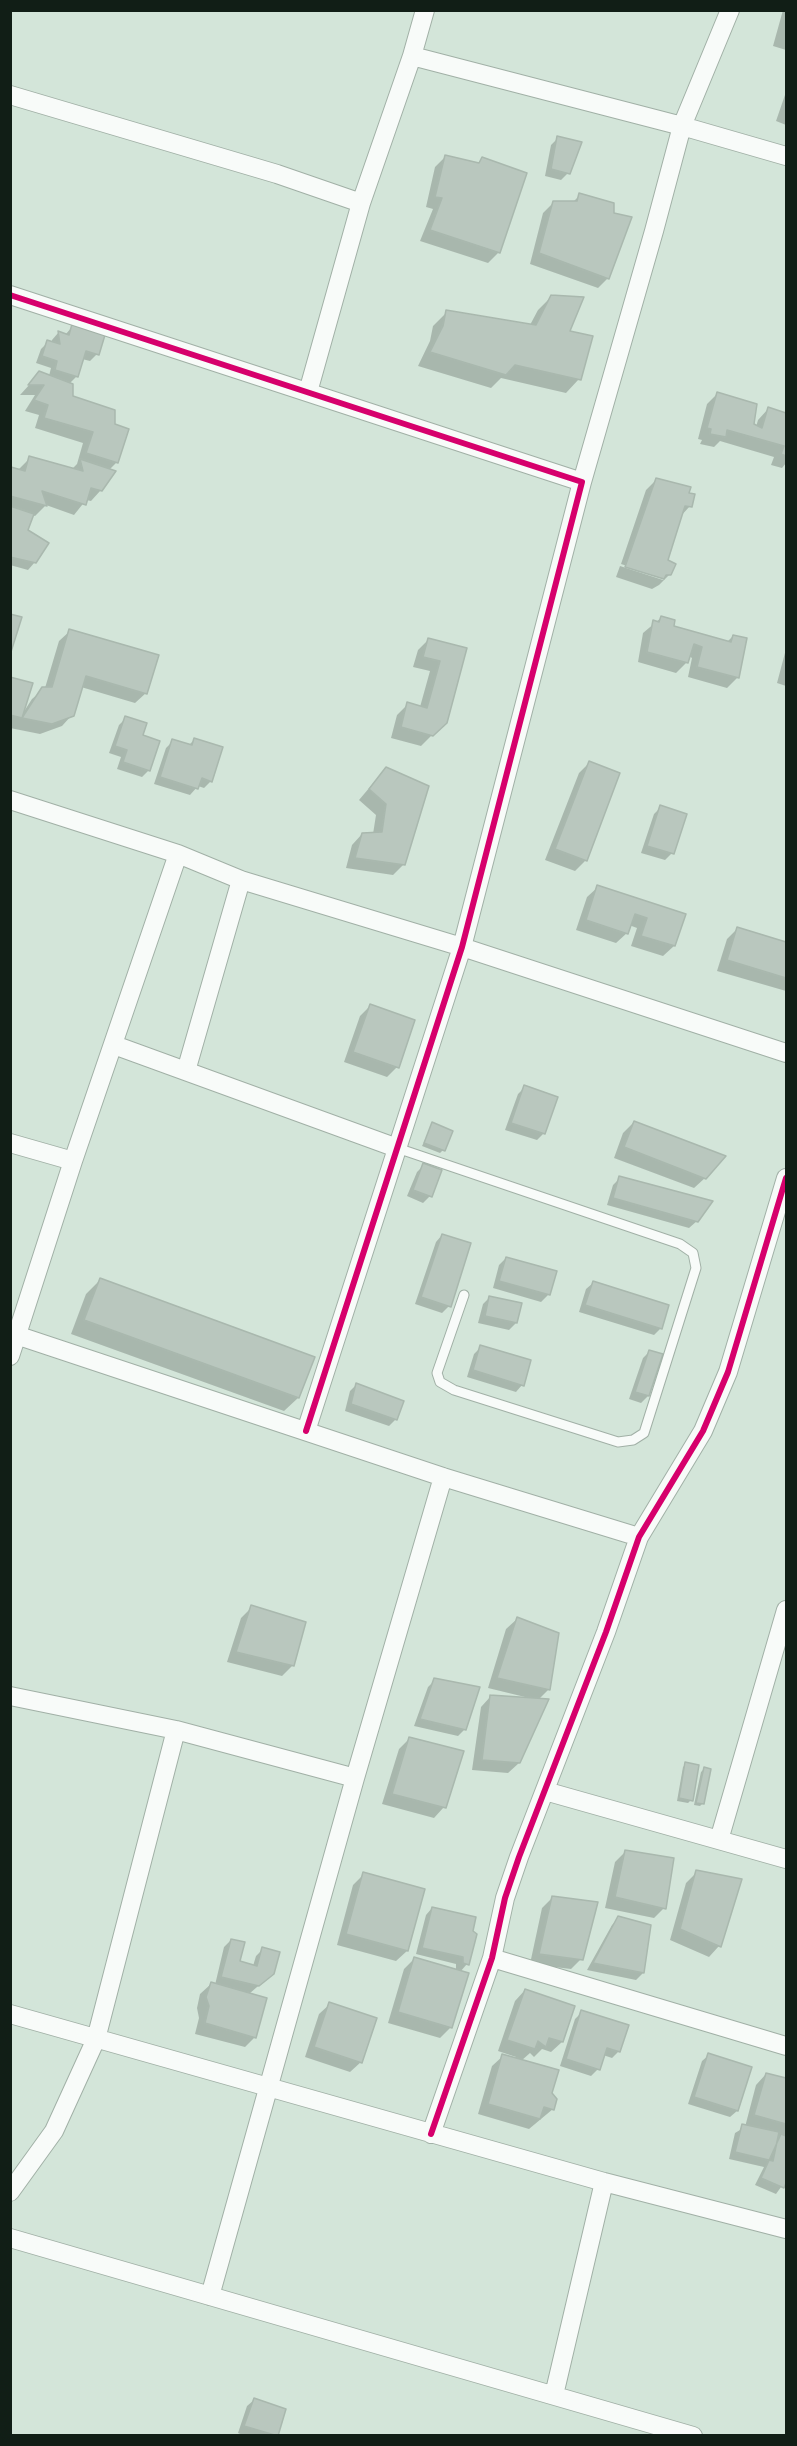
<!DOCTYPE html>
<html>
<head>
<meta charset="utf-8">
<style>
  body { margin:0 }
  #map { position:relative; width:797px; height:2446px; overflow:hidden; background:#d3e5d9; font-family:Lora,serif }
  canvas { display:block }
  .frame { position:absolute; inset:0; border:12px solid #111e16; pointer-events:none }
</style>
</head>
<body>
<div id="map">
<canvas width="797" height="2446"></canvas>
<div class="frame"></div>
</div>
<script>
const ctx = document.querySelector('canvas').getContext('2d');
ctx.lineJoin = 'round';
function fill(path, color) { ctx.fillStyle = color; ctx.fill(path, 'evenodd'); }
const shape = rows => new Path2D(rows.map(r => 'M' + r).join(''));
function strokePath(path, color, width, dash) { ctx.strokeStyle = color; ctx.lineWidth = width; ctx.lineCap = dash ? 'butt' : 'round'; ctx.setLineDash(dash || []); ctx.stroke(path); }
fill(shape([
  [783,10,786,10,786,50,773,46],
  [786,92,786,125,776,121],
  [558,138,568,173,561,180,545,176,551,145],
  [445,157,477,164,483,159,525,174,498,253,488,263,420,241,433,209,426,207,435,167],
  [580,195,608,278,598,288,530,264,543,213,553,203,573,202],
  [552,296,568,332,579,379,566,393,501,378,491,388,418,366,430,341,433,326,447,312,530,325,538,310],
  [73,326,97,354,90,361,82,359,77,376,69,384,71,397,117,462,109,470,101,490,91,501,86,500,74,515,46,505,35,516,32,515,27,531,35,562,28,570,10,565,10,469,18,470,30,458,71,470,77,464,83,443,35,428,39,415,25,411,35,395,20,395,40,373,49,376,51,368,36,363,41,349,48,342,52,343,52,340,58,333,65,335],
  [717,394,756,427,758,420,768,409,786,415,786,463,782,468,771,465,774,457,720,441,714,447,700,444,702,440,698,439,707,404],
  [656,480,687,494,690,506,680,517,666,560,670,574,659,585,652,589,616,577,620,566,663,580,665,578,621,564,646,490],
  [662,617,672,627,727,642,733,636,738,677,727,688,688,677,692,658,689,656,687,662,676,673,638,662,643,633],
  [70,631,146,693,135,703,81,687,72,715,62,726,40,734,10,728,10,678,23,713,32,699,45,688,59,641],
  [428,640,465,649,445,722,421,746,391,738,397,715,408,704,420,707,430,671,413,667,418,650],
  [786,649,786,686,777,683],
  [126,718,141,736,149,770,142,777,117,769,121,757,109,753,119,725],
  [195,739,211,781,204,788,198,786,190,795,154,784,166,748,173,741,188,746],
  [589,763,618,774,585,861,575,871,545,860,579,773],
  [386,768,404,864,393,875,346,868,352,845,362,834,373,834,376,815,359,800],
  [661,807,672,853,665,860,641,853,654,814],
  [598,887,684,915,674,946,663,956,631,946,637,928,629,925,627,933,616,943,576,930,587,897],
  [737,929,786,943,786,991,717,971,727,939],
  [370,1006,397,1067,387,1077,344,1062,360,1016],
  [525,1087,544,1133,537,1140,505,1130,518,1094],
  [634,1122,705,1178,694,1188,614,1158,623,1133],
  [433,1124,443,1150,440,1153,422,1146],
  [424,1165,430,1196,423,1203,407,1196,417,1172],
  [620,1178,697,1221,689,1228,607,1205,613,1185],
  [442,1235,449,1306,442,1313,415,1304,436,1242],
  [506,1258,555,1272,548,1295,541,1302,493,1288,499,1265],
  [100,1280,298,1398,284,1411,71,1334,86,1294],
  [593,1283,661,1328,654,1335,579,1312,586,1289],
  [490,1297,516,1323,509,1330,478,1323,483,1304],
  [481,1347,522,1385,516,1392,467,1377,474,1354],
  [649,1352,661,1355,648,1396,641,1403,629,1399,643,1358],
  [357,1384,396,1419,389,1426,345,1411,350,1391],
  [252,1607,293,1665,282,1676,227,1662,241,1618],
  [517,1619,549,1689,539,1699,519,1763,508,1773,472,1770,481,1707,491,1696,525,1698,525,1697,488,1688,506,1629],
  [435,1680,465,1729,458,1736,414,1726,428,1687],
  [409,1739,444,1807,434,1818,382,1804,399,1749],
  [686,1764,691,1800,688,1803,677,1801,683,1767],
  [704,1769,703,1803,700,1806,694,1805,701,1772],
  [625,1852,664,1908,654,1918,605,1908,615,1862],
  [697,1872,719,1946,709,1957,670,1940,686,1883],
  [364,1874,407,1951,396,1961,337,1945,353,1885],
  [553,1897,581,1959,571,1969,530,1964,542,1908],
  [432,1908,474,1918,467,1964,460,1972,451,2027,440,2038,388,2023,404,1969,414,1959,456,1971,456,1964,416,1954,426,1915],
  [619,1918,643,1973,636,1980,587,1970,612,1925],
  [231,1940,238,1962,253,1966,256,1956,263,1949,265,1980,249,1994,255,2037,245,2047,195,2034,199,2018,197,2008,200,1994,211,1984,215,1985,224,1947],
  [525,1990,573,2007,562,2042,551,2052,542,2049,534,2057,530,2053,521,2061,550,2094,553,2109,529,2129,478,2114,492,2066,503,2056,515,2059,516,2057,498,2051,515,2001],
  [330,2004,361,2062,350,2072,305,2057,319,2014],
  [582,2012,619,2051,612,2058,603,2055,598,2069,591,2076,560,2066,575,2019],
  [709,2055,737,2111,730,2117,688,2104,702,2061],
  [766,2074,786,2080,786,2180,776,2194,755,2185,764,2167,729,2159,735,2133,745,2127,756,2085],
  [254,2400,284,2410,276,2436,245,2436,238,2433,247,2406]
]), '#0003');
const building = shape([
  [557,136,582,142,570,174,551,169,557,136],
  [445,155,479,163,482,157,527,173,500,253,430,230,442,198,435,197,445,155],
  [579,193,614,203,614,213,632,217,609,279,539,253,553,201,577,201,579,193],
  [551,295,584,297,570,331,593,336,581,380,515,365,506,375,430,352,443,326,446,310,536,325,551,295],
  [72,324,105,335,99,355,86,351,78,377,55,370,57,361,42,356,47,340,60,344,58,331,69,335,72,324],
  [39,371,73,384,73,396,115,410,115,424,129,429,118,463,86,453,93,432,44,418,48,405,34,400,44,385,28,385,39,371],
  [717,392,757,404,754,424,762,428,768,407,786,413,786,456,781,454,784,446,727,430,726,437,710,434,711,429,707,428,717,392],
  [29,456,83,471,80,459,116,471,102,491,91,488,86,505,42,491,47,506,10,496,11,467,25,471,29,456],
  [656,478,691,487,689,493,695,494,692,507,685,506,668,560,676,564,671,575,666,575,664,579,625,567,656,478],
  [10,506,34,514,28,530,49,543,36,563,10,557,10,506],
  [10,614,22,617,10,655,10,614],
  [661,616,675,620,674,626,731,642,733,635,747,638,739,678,697,667,702,647,694,644,688,663,647,652,653,620,659,622,661,616],
  [69,629,159,655,147,694,86,676,74,716,52,724,22,718,42,687,52,687,69,629],
  [428,638,467,648,447,723,433,736,401,727,407,702,427,708,440,661,423,657,428,638],
  [10,677,33,683,22,718,10,715,10,677],
  [125,716,147,723,143,735,160,741,150,771,123,762,127,750,115,746,125,716],
  [194,738,223,747,212,782,202,778,198,789,160,777,172,739,192,745,194,738],
  [589,761,620,773,587,861,555,849,589,761],
  [386,767,429,786,405,865,355,858,362,833,382,832,386,804,369,789,386,767],
  [660,805,687,814,674,854,647,846,660,805],
  [597,885,686,914,675,946,641,936,647,918,635,914,628,934,586,920,597,885],
  [737,927,786,942,786,978,727,960,737,927],
  [370,1004,415,1020,399,1068,353,1052,370,1004],
  [524,1085,558,1097,545,1134,511,1123,524,1085],
  [634,1121,726,1156,706,1179,624,1147,634,1121],
  [432,1122,453,1131,445,1151,424,1143,432,1122],
  [423,1163,442,1170,432,1197,413,1190,423,1163],
  [619,1176,713,1201,698,1222,613,1198,619,1176],
  [442,1234,471,1243,451,1307,421,1297,442,1234],
  [506,1257,557,1271,550,1295,499,1281,506,1257],
  [100,1278,315,1357,299,1398,84,1320,100,1278],
  [593,1281,669,1305,662,1329,585,1305,593,1281],
  [489,1296,522,1303,517,1323,485,1316,489,1296],
  [480,1345,531,1360,524,1386,473,1370,480,1345],
  [649,1350,663,1354,649,1396,635,1392,649,1350],
  [356,1383,404,1401,397,1420,351,1404,356,1383],
  [251,1605,306,1622,294,1666,236,1652,251,1605],
  [517,1617,559,1633,550,1690,497,1678,517,1617],
  [434,1678,480,1687,466,1730,420,1719,434,1678],
  [490,1695,549,1699,520,1763,482,1760,490,1695],
  [409,1737,464,1751,446,1808,392,1794,409,1737],
  [685,1762,699,1765,693,1801,679,1798,685,1762],
  [704,1767,711,1769,704,1804,696,1803,704,1767],
  [625,1850,674,1858,666,1909,615,1897,625,1850],
  [696,1870,742,1879,721,1947,680,1929,696,1870],
  [363,1872,425,1889,408,1951,346,1934,363,1872],
  [552,1896,598,1902,583,1960,539,1954,552,1896],
  [432,1907,476,1917,473,1931,477,1934,469,1965,463,1963,463,1957,422,1948,432,1907],
  [618,1916,651,1925,644,1973,593,1963,618,1916],
  [231,1939,245,1942,240,1961,257,1966,262,1947,280,1952,274,1974,259,1986,221,1977,231,1939],
  [414,1957,469,1973,452,2028,398,2012,414,1957],
  [211,1982,267,1998,256,2038,205,2023,209,2006,206,1997,211,1982],
  [525,1989,575,2006,563,2042,549,2038,546,2047,538,2041,535,2049,507,2040,525,1989],
  [329,2002,377,2018,362,2063,314,2047,329,2002],
  [581,2010,629,2025,620,2052,607,2048,600,2070,566,2059,581,2010],
  [708,2053,752,2067,738,2111,694,2097,708,2053],
  [502,2054,559,2070,552,2093,557,2099,554,2110,544,2107,540,2119,488,2104,502,2054],
  [766,2073,786,2078,786,2124,754,2115,766,2073],
  [742,2124,779,2132,773,2161,735,2152,742,2124],
  [781,2134,786,2136,786,2183,784,2188,761,2178,781,2134],
  [254,2398,286,2409,278,2436,244,2426,254,2398]
]);
fill(building, '#b9c7be');
strokePath(building, '#a9b8ae', 1.5);
const service = shape([
  [397,1148,680,1244,693,1253,696,1268,644,1433,633,1440,618,1442,454,1390,440,1382,437,1373,464,1295]
]);
const minor = shape([
  [412,56,425,10],
  [10,95,277,174,361,203,412,56,682,126,786,156],
  [10,295,582,482,462,947,306,1431],
  [308,392,361,203],
  [582,482,654,231,682,126,730,10],
  [10,800,178,854,241,880,462,947,786,1053],
  [114,1045,397,1148],
  [186,1071,241,880],
  [10,1143,73,1161],
  [10,1333,443,1477,639,1537],
  [10,1356,73,1161,178,854],
  [10,1696,176,1730,355,1778],
  [545,1791,786,1859],
  [719,1840,786,1610],
  [492,1958,786,2046],
  [10,2014,604,2182,786,2229],
  [431,2134,492,1958,505,1898,519,1857,606,1632,639,1537,703,1431,728,1372,786,1178],
  [10,2192,54,2131,96,2039,176,1730],
  [10,2238,693,2436],
  [210,2296,355,1778,443,1477],
  [554,2395,604,2182]
]);
strokePath(service, '#a1b0a6', 11);
strokePath(minor, '#a1b0a6', 20);
strokePath(service, '#f8fbf9', 9);
strokePath(minor, '#f8fbf9', 18);
strokePath(shape([
  [10,295,582,482,462,947,306,1431],
  [431,2134,492,1958,505,1898,519,1857,606,1632,639,1537,703,1431,728,1372,786,1178]
]), '#d6006c', 6);
</script>
</body>
</html>
